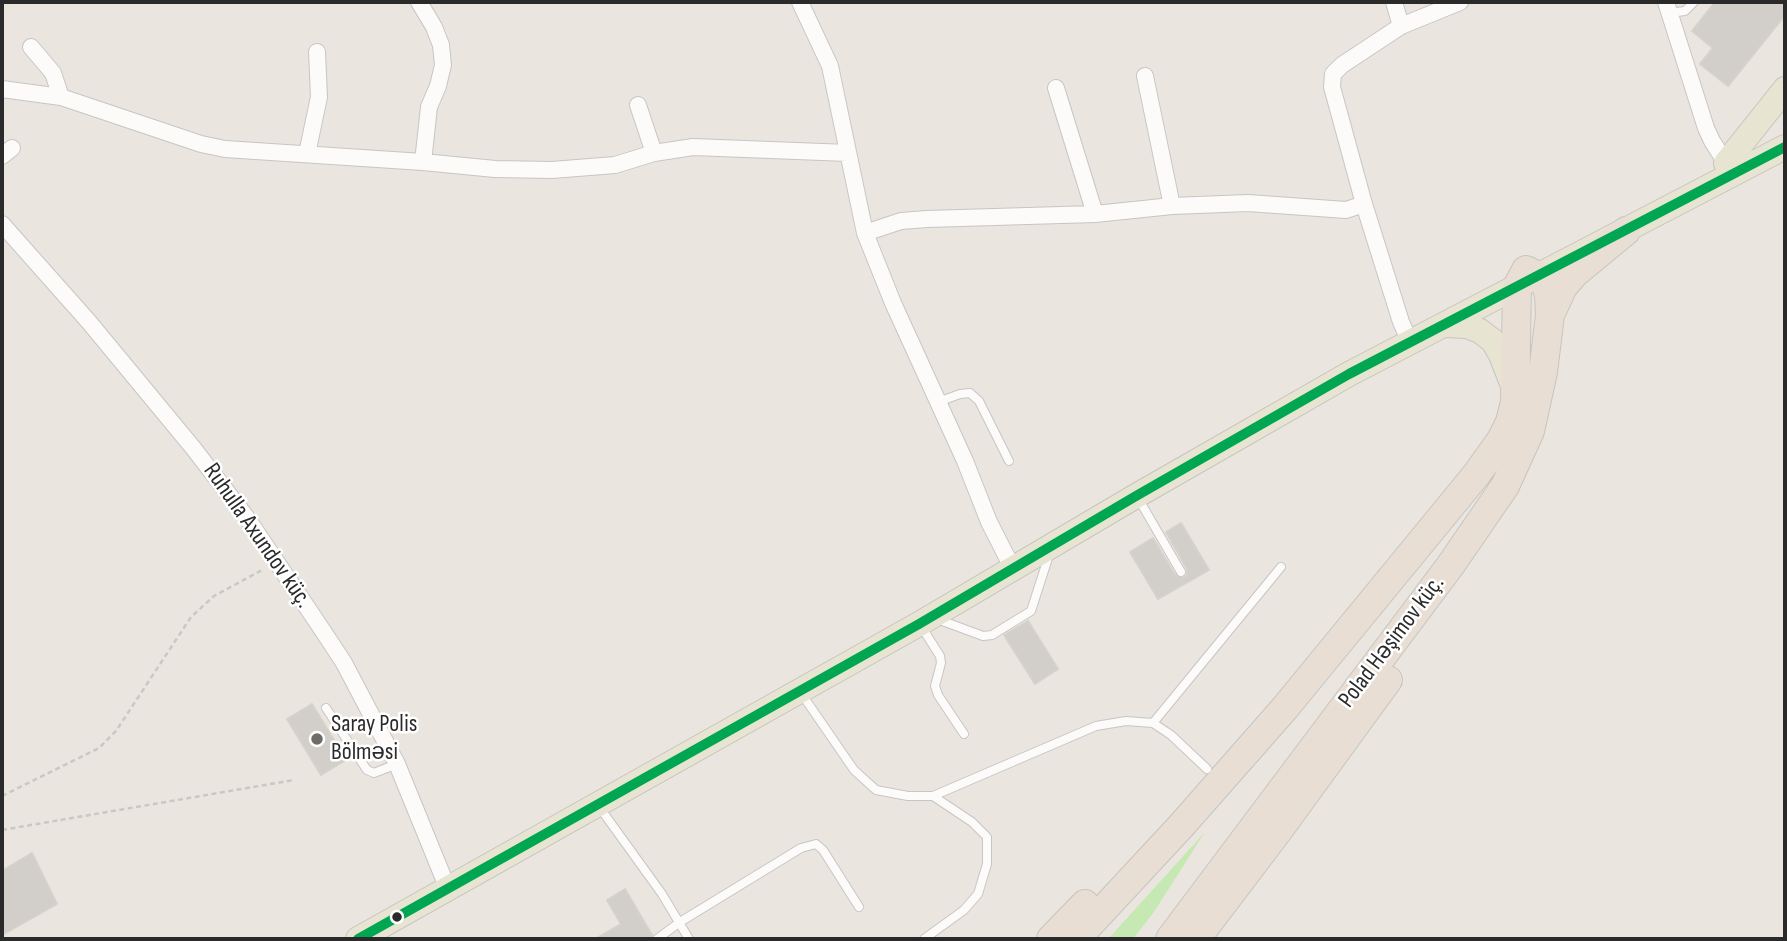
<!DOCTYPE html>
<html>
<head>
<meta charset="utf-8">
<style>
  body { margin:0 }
  #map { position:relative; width:1787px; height:941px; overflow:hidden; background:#eae6df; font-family:"Sofia Sans Condensed",sans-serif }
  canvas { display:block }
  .frame { position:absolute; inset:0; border:4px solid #2a2a2a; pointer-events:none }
</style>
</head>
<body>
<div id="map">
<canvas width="1787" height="941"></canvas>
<div class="frame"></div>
</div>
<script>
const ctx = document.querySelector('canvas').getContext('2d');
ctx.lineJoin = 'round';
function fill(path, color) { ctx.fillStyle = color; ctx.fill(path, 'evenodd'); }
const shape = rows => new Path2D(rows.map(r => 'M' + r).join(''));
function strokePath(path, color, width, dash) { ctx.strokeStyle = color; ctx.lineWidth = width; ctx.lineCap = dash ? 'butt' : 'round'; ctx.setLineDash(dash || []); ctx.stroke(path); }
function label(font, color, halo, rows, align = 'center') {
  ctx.font = font + ' "Sofia Sans Condensed",sans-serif'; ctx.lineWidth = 5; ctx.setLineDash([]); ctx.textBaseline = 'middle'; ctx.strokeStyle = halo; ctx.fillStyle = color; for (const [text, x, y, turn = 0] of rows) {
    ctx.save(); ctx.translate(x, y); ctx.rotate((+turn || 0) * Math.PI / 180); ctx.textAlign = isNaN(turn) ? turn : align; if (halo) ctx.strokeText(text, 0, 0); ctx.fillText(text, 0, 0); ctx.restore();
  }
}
fill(shape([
  [1205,832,1154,912,1133,939,1108,939]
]), '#c6e9b4');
const building = shape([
  [1715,2,1785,2,1785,15,1728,86,1700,64,1713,48,1692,31,1715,2],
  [1181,523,1209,570,1158,599,1130,552,1153,538,1175,575,1184,578,1187,575,1187,569,1166,532,1181,523],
  [1028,621,1058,669,1035,684,1004,635,1028,621],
  [312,704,346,760,321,775,287,719,312,704],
  [32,853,57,904,2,935,2,871,32,853],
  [625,889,652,935,651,939,595,939,621,924,607,900,625,889]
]);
fill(building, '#d2cfca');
strokePath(building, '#d5d2cb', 2);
const lane = shape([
  [1669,13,1685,11,1694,2],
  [938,402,960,394,970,393,979,401,1009,461],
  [1138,498,1181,572],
  [937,619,983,636,992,635,1031,611,1050,552],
  [921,626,940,656,941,663,935,686,938,695,964,734],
  [801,693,854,770,876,790,908,796,933,796,972,822,987,837,987,864,978,894,964,910,924,939],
  [326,708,367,770,374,773,397,764],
  [1153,723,1281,567],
  [933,796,1096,726,1126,721,1153,723,1171,735,1207,769],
  [600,808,662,894,689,939],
  [657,939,680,922,801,848,816,844,823,850,859,907]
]);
const street = shape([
  [419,2,434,27,441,45,443,65,438,86,429,107,423,162],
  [800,2,830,66,865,233,893,303,965,461,989,522,1013,569],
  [1394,2,1401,26],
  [1666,2,1706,128,1712,141,1726,163],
  [31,47,53,73,61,97],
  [1145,76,1172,206],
  [1056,88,1095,214],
  [2,89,61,97,201,144,225,149,423,162,495,169,552,170,615,165,654,153,693,147,848,153],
  [638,105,654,153],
  [307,154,319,97,317,52],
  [2,156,12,148],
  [2,224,89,322,194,449,247,518,325,634,344,663,397,764,448,889],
  [865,233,901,221,927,219,1095,214,1172,206,1248,203,1346,210,1364,204],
  [1410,342,1401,322,1364,204,1332,87,1333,74,1342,65,1401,26,1460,2]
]);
const primary = shape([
  [1726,163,1785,89],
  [1444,325,1467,326,1480,331,1493,341,1501,355,1513,386],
  [358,939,919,624,1136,496,1349,374,1785,147]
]);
const highway = shape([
  [1550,315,1563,287,1574,274,1626,231],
  [1051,939,1085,904],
  [1076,939,1181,826,1284,709,1476,475,1501,440,1510,422,1515,402,1517,287,1526,270,1538,276,1545,283,1549,295,1550,315,1543,372,1530,431,1505,486,1450,566,1170,939],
  [1196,939,1278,831,1388,680]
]);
strokePath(lane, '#c7c5c5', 10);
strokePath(street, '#c7c5c5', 18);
strokePath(primary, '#c5c4c1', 26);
strokePath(highway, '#c5c4c1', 30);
strokePath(shape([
  [2,796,99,748,116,731,191,617,214,596,264,569],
  [2,830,294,780]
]), '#c8c8c7', 2.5, [5, 3.5]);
strokePath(lane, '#fcfbfa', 8);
strokePath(street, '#fcfbfa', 16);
strokePath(primary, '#e8e4d2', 24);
strokePath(highway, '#e9ded3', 28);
strokePath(shape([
  [358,939,919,624,1136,496,1349,374,1785,147]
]), '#00a651', 10);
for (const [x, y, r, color] of [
  [317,739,7,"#6d6c69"],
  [397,917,6,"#2a2a2a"]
]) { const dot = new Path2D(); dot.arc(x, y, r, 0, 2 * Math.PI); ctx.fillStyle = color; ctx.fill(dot); strokePath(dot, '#fff', 2.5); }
label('24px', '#2a2a2a', '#fff', [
  ["Ruhulla Axundov küç.",257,536,55],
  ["Polad Həşimov küç.",1392,642,-53]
]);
label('24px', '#2a2a2a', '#fff', [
  ["Saray Polis",331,725],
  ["Bölməsi",331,753]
], 'left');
</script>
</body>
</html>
